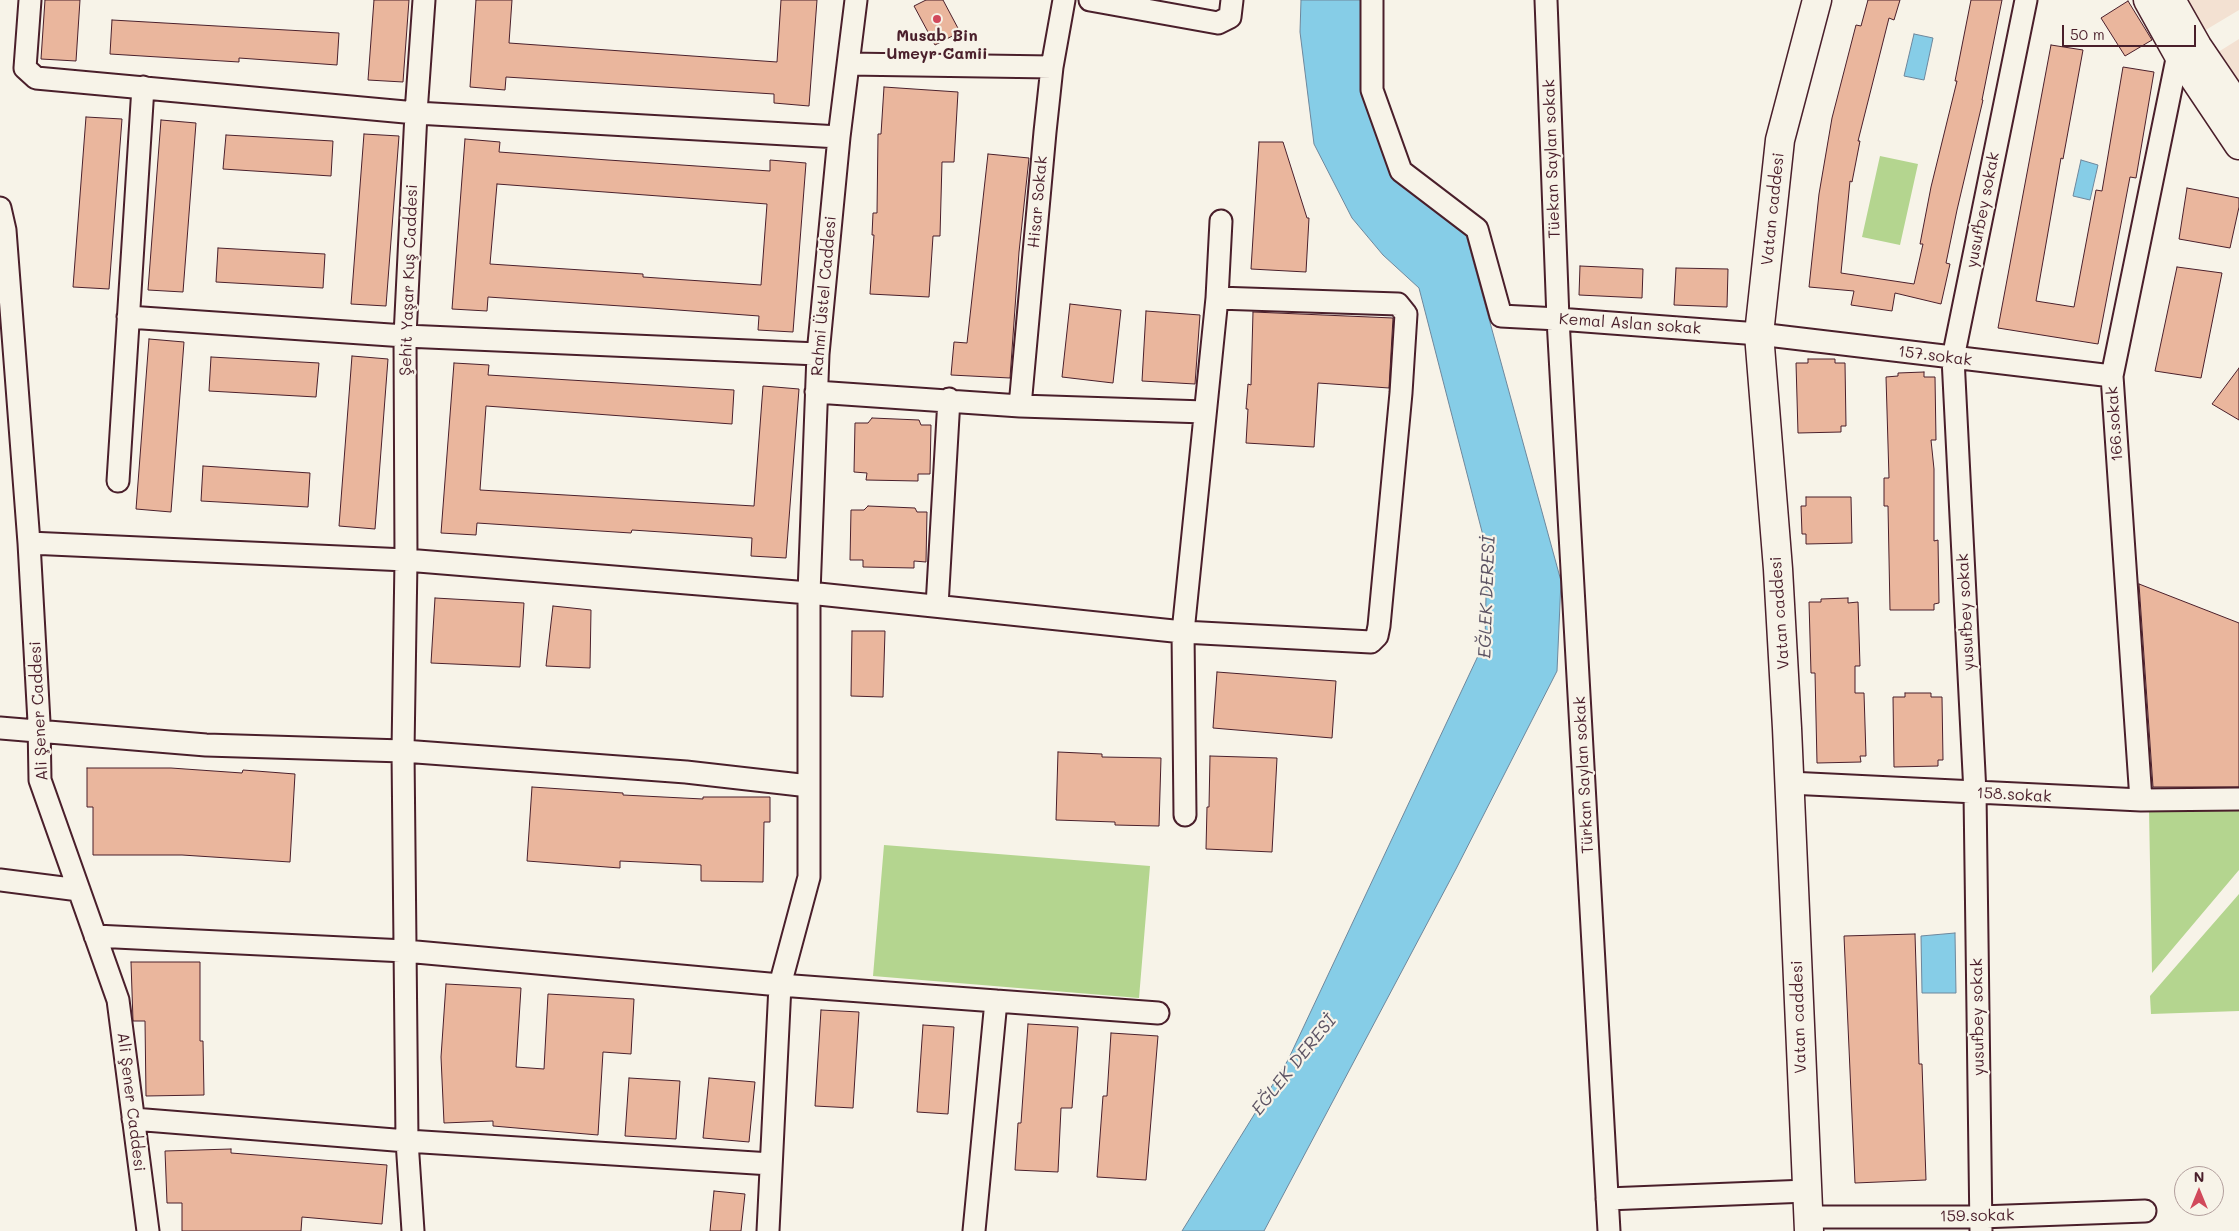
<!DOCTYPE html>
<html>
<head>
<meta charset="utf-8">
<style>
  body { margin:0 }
  #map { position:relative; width:2239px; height:1231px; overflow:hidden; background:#f7f3e8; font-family:Mali,sans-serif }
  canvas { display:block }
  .north { position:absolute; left:2174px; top:1166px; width:50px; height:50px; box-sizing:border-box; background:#f7f3e8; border:1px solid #b29e9c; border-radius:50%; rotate:0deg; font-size:14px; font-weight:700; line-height:20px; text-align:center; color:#4a1f2b }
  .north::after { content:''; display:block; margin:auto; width:18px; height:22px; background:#d1495b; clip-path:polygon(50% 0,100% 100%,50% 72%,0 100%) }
  .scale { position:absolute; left:2062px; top:25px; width:134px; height:22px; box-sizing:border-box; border:2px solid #4a1f2b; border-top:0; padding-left:6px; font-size:15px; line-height:18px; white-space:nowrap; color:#4a1f2b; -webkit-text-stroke:4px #f7f3e8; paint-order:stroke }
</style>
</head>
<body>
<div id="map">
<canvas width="2239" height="1231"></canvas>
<div class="north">N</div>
<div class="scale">50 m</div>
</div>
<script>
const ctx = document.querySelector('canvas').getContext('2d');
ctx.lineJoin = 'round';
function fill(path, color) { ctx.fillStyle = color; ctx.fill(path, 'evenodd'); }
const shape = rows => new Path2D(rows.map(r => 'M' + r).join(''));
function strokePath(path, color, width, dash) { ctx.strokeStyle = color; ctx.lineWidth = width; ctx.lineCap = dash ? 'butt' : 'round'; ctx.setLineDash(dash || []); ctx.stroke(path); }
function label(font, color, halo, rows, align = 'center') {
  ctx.font = font + ' Mali,sans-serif'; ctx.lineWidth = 4.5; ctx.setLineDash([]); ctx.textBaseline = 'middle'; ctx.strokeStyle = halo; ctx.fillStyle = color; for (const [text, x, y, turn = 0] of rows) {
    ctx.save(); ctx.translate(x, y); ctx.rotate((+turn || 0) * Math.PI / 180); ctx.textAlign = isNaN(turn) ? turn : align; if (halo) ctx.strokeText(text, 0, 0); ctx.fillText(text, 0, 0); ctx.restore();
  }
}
fill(shape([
  [2185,0,2239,0,2239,10,2204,31],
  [2239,39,2239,89,2215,54]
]), '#f3e1d2');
fill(shape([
  [1880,156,1918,164,1900,245,1862,237],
  [2239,807,2239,870,2152,973,2149,809],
  [884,845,1150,866,1139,998,873,976],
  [2239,894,2239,1011,2151,1014,2150,996]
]), '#b4d58f');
const water = shape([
  [1301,0,1364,0,1366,106,1395,176,1466,235,1561,581,1557,671,1456,869,1264,1231,1182,1231,1288,1060,1485,641,1487,551,1419,288,1383,255,1352,218,1314,144,1300,32,1301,0],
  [1914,34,1933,38,1924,80,1904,76,1914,34],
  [2081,160,2098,165,2090,200,2073,196,2081,160],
  [1955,933,1956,993,1922,993,1921,936,1955,933]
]);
fill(water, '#86cde7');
strokePath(water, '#6e879c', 1);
const building = shape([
  [45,0,80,0,76,61,41,59,45,0],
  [374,0,409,0,403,82,368,80,374,0],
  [476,0,512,0,509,43,777,62,781,0,817,0,809,106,774,103,774,94,506,77,505,90,470,87,476,0],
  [926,0,943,0,960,32,935,45,914,6,926,0],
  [1868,0,1900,0,1894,20,1889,18,1858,141,1860,141,1852,182,1850,181,1841,273,1914,284,1923,244,1920,244,1931,187,1957,81,1955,81,1971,0,2002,0,1982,100,1983,100,1957,210,1946,263,1950,264,1941,304,1895,293,1892,311,1851,305,1854,291,1809,287,1819,194,1832,118,1856,25,1861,26,1868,0],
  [2128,1,2152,40,2125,56,2101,18,2128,1],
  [112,20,339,33,337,65,239,58,239,62,110,54,112,20],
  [2051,45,2083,50,2063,159,2061,158,2036,301,2074,307,2096,190,2102,191,2123,67,2154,72,2136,178,2130,177,2098,344,1998,328,2051,45],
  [884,87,958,92,954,162,942,162,940,236,933,236,929,297,870,294,874,235,872,235,873,213,877,213,878,134,881,134,884,87],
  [86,117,122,119,109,289,73,287,86,117],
  [161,120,196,123,183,292,148,290,161,120],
  [364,134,399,136,386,306,351,304,364,134],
  [226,135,333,141,331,176,223,169,226,135],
  [465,139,500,142,499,152,608,160,770,171,770,160,806,163,793,332,758,330,759,316,651,308,488,297,487,311,452,309,465,139],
  [497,184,767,204,761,285,643,277,643,274,490,264,497,184],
  [1259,142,1283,142,1307,218,1309,218,1306,272,1251,269,1259,142],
  [988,154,1029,158,1019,252,1010,378,951,375,954,342,967,343,988,154],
  [2187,188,2239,198,2239,207,2230,248,2179,239,2187,188],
  [218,248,325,254,323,288,216,282,218,248],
  [1580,266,1643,269,1642,298,1579,295,1580,266],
  [2177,267,2222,273,2201,378,2155,371,2177,267],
  [1676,268,1728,269,1727,307,1674,305,1676,268],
  [1070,304,1121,310,1113,383,1062,377,1070,304],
  [1146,311,1200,315,1195,384,1142,381,1146,311],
  [1253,312,1393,318,1389,388,1318,383,1314,447,1246,443,1248,409,1246,409,1248,384,1251,385,1253,312],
  [149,339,184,342,171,512,136,509,149,339],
  [352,356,388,359,375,529,339,526,352,356],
  [211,357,319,363,316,397,209,391,211,357],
  [1808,359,1835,359,1835,363,1845,363,1846,426,1841,426,1841,432,1798,433,1796,363,1808,363,1808,359],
  [454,363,489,365,488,375,734,390,732,424,486,406,480,490,754,506,763,386,799,389,786,558,751,556,752,538,632,530,631,533,477,523,476,535,441,533,454,363],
  [2239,368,2239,420,2212,404,2239,368],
  [1924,372,1924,377,1935,377,1936,440,1931,440,1934,469,1934,541,1938,540,1939,603,1934,604,1934,610,1890,610,1888,506,1884,506,1884,478,1889,478,1886,377,1898,376,1898,373,1924,372],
  [872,418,919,420,921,425,931,425,930,474,918,474,918,481,866,480,867,473,854,472,855,423,868,423,872,418],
  [203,466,310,473,308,507,201,501,203,466],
  [1806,497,1851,497,1852,543,1806,544,1806,534,1802,534,1801,506,1806,506,1806,497],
  [868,506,915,508,917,512,927,512,926,562,914,561,914,568,863,567,863,560,850,560,851,510,864,510,868,506],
  [2139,584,2239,623,2239,787,2153,787,2139,584],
  [435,598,524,603,520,667,431,663,435,598],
  [1848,598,1848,603,1858,602,1860,666,1855,666,1855,693,1864,693,1866,756,1860,756,1861,762,1817,763,1815,673,1811,673,1809,602,1821,602,1821,599,1848,598],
  [553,606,591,610,590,668,546,666,553,606],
  [852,631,885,631,883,697,851,696,852,631],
  [1217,672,1336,681,1332,738,1213,728,1217,672],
  [1905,693,1931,693,1931,697,1942,697,1943,760,1938,760,1938,766,1894,767,1893,697,1905,697,1905,693],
  [1058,752,1102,754,1102,757,1161,758,1159,826,1115,825,1115,822,1056,820,1058,752],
  [1210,756,1277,758,1272,852,1206,849,1207,807,1209,807,1210,756],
  [87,768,171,768,242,773,243,770,295,774,290,862,182,855,93,855,93,807,87,807,87,768],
  [532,787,623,793,623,795,703,799,703,797,770,797,770,822,764,822,763,882,701,881,701,865,620,861,620,868,527,861,532,787],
  [1915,934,1919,1064,1922,1064,1926,1180,1855,1183,1844,936,1915,934],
  [131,962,200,962,200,1041,203,1041,204,1095,146,1096,145,1021,133,1021,131,962],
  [446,984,521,988,516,1067,544,1069,548,994,634,999,631,1054,603,1052,598,1135,493,1126,493,1121,444,1123,441,1057,446,984],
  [821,1010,859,1012,853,1108,815,1106,821,1010],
  [1028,1024,1078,1027,1072,1108,1061,1108,1058,1172,1015,1170,1018,1123,1021,1123,1028,1024],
  [923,1025,954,1027,948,1114,917,1112,923,1025],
  [1111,1033,1158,1036,1146,1180,1097,1177,1103,1096,1107,1096,1111,1033],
  [629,1078,680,1081,676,1139,625,1136,629,1078],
  [709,1078,755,1082,749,1142,703,1138,709,1078],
  [231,1149,231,1153,387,1165,382,1224,302,1217,301,1231,182,1231,182,1203,167,1203,165,1151,231,1149],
  [714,1191,745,1194,741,1231,710,1231,714,1191]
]);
fill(building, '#eab69d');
strokePath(building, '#4a1f2b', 1);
const street = shape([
  [30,0,25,68,36,78,416,113,839,137],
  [1090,0,1218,23,1230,17,1232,0],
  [1372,0,1372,90,1401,171,1477,229,1501,316,1558,319,1759,334,2112,376],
  [1546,0,1558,319,1609,1231],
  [848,64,1052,67],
  [0,208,5,230,29,543,39,722,40,780,118,1000,148,1231],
  [128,317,405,336,818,354],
  [816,392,1020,406,1205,412],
  [1020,406,1045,132,1052,67,1064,0],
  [118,481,143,87],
  [29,543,406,560,809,593,1183,632,1371,642,1377,636,1379,626,1401,393,1406,314,1398,304,1217,298],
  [937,606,949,399],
  [0,728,206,745,403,751,686,772,809,786],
  [1789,783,2141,800,2239,799],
  [2141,800,2112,376,2178,54],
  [1185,815,1183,632,1217,298,1221,221],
  [0,880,79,890],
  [95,936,405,951,780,985,1158,1013],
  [133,1119,407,1141,771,1164],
  [1607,1199,1807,1191],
  [1809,1217,1980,1217,2145,1211],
  [413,1231,407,1141,403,751,406,560,405,336,416,113,424,0],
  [768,1231,780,985,809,877,809,593,818,354,839,137,856,0],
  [974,1231,996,1001],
  [1981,1231,1975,793,1953,358,2026,0]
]);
const secondary = shape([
  [2148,0,2178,54,2239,145],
  [2171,0,2197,46,2239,108],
  [1809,1231,1787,728,1778,569,1759,334,1780,140,1817,0]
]);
strokePath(street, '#4a1f2b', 25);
strokePath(secondary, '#4a1f2b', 31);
strokePath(street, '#f7f3e8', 21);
strokePath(secondary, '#f7f3e8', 28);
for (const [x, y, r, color] of [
  [937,19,5,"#d1495b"]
]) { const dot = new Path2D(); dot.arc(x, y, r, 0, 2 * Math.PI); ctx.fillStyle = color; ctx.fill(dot); strokePath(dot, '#f7f3e8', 2); }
label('bold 16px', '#4a1f2b', '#f7f3e8', [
  ["Musab Bin",937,36],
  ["Umeyr Camii",937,54]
]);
label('16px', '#4a1f2b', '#f7f3e8', [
  ["Tüekan Saylan sokak",1552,159,-92],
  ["Hisar Sokak",1038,202,-85],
  ["Vatan caddesi",1773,209,-84],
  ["yusufbey sokak",1983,210,-79],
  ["Şehit Yaşar Kuş Caddesi",409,280,-88],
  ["Rahmi Üstel Caddesi",824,296,-85],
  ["Kemal Aslan sokak",1630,324,4],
  ["157.sokak",1935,356,7],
  ["166.sokak",2115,424,-94],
  ["yusufbey sokak",1966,612,-93],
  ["Vatan caddesi",1780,613,-94],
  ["Ali Şener Caddesi",39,711,-93],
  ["Türkan Saylan sokak",1584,775,-93],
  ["158.sokak",2014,795,3],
  ["Vatan caddesi",1799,1017,-92],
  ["yusufbey sokak",1978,1017,-91],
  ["Ali Şener Caddesi",131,1102,83],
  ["159.sokak",1977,1216,-1]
]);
label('italic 18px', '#5c5363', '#f7f3e8', [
  ["EĞLEK DERESİ",1487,597,-88],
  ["EĞLEK DERESİ",1294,1065,-51]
]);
</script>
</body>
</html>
